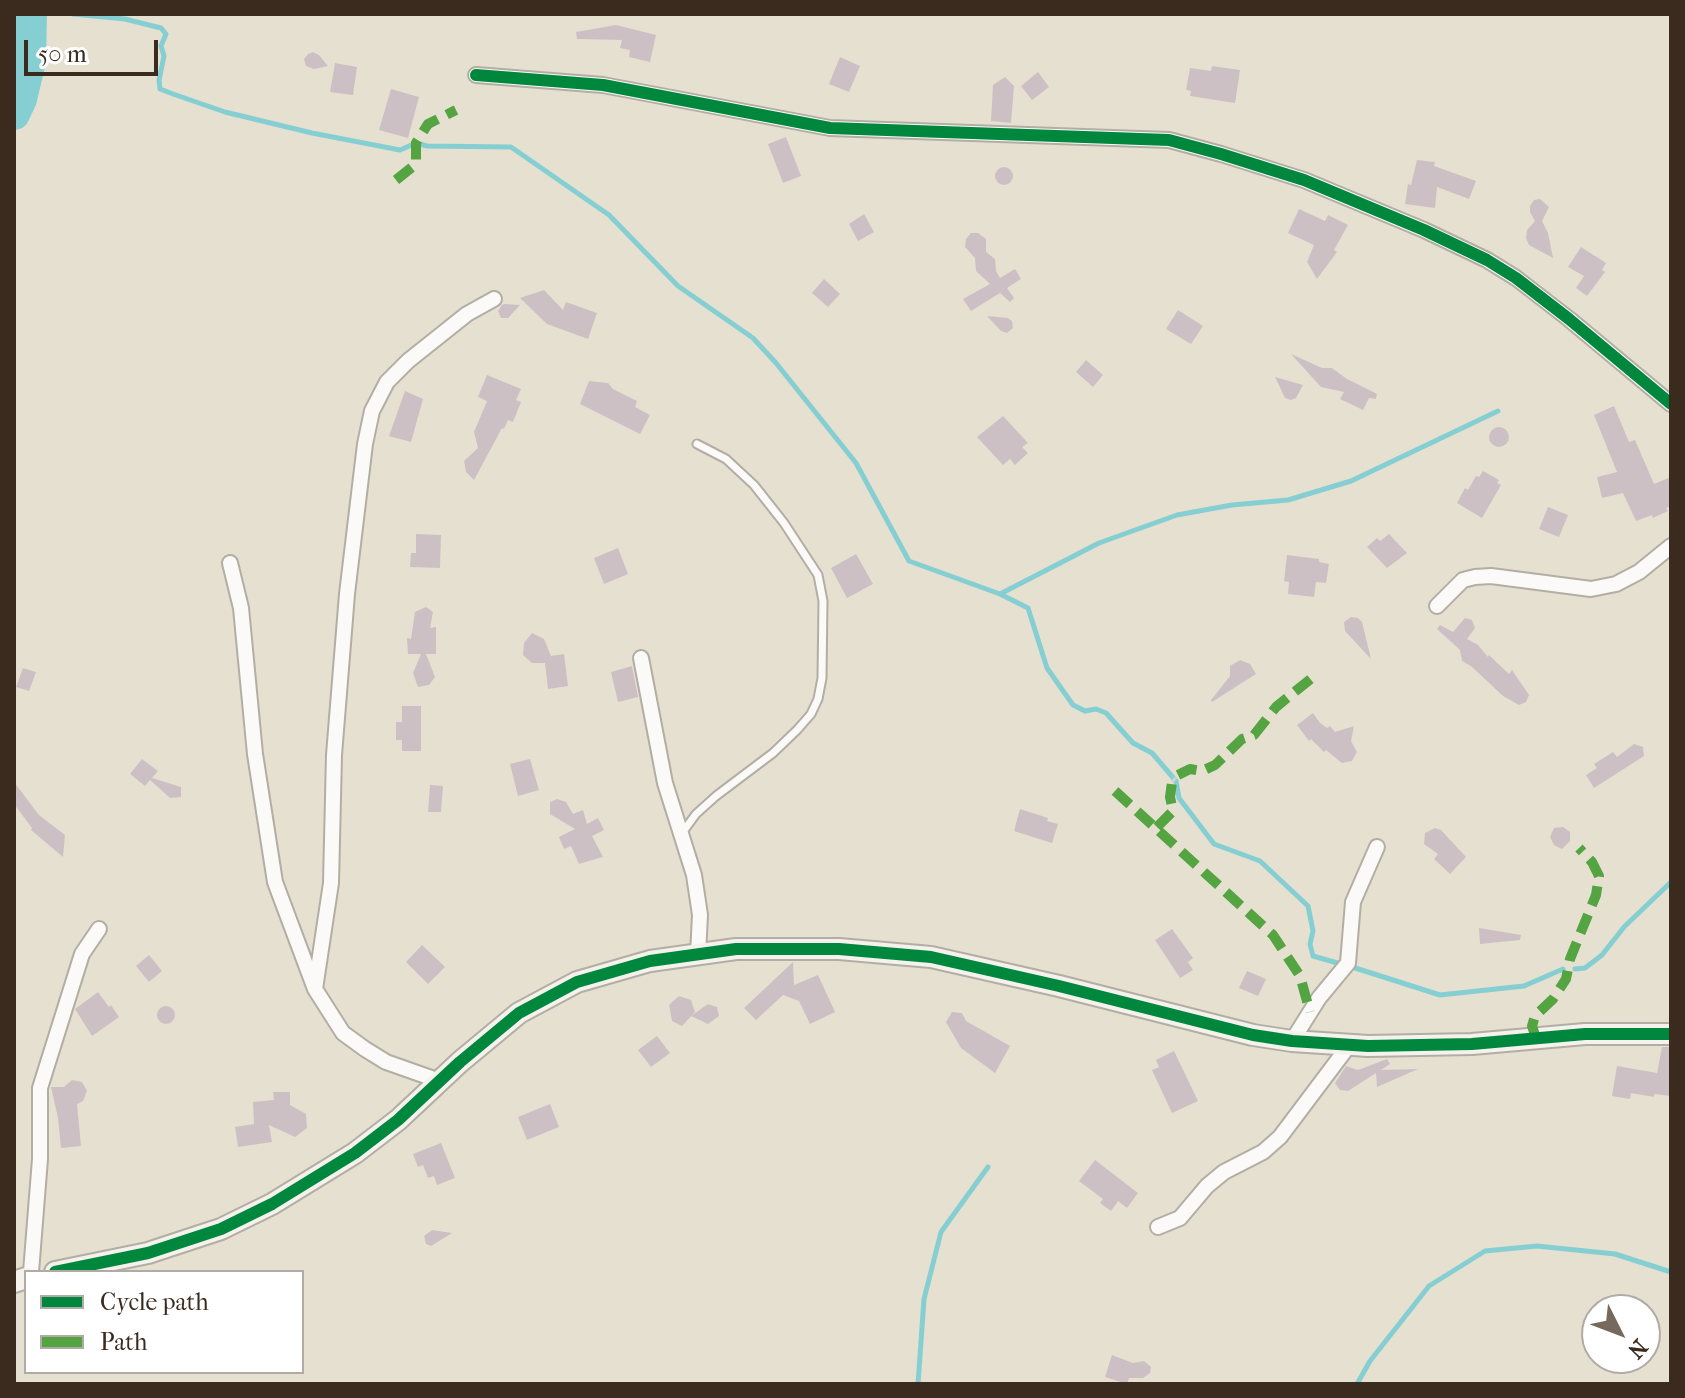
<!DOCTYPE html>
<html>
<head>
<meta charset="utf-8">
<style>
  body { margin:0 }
  #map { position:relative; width:1685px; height:1398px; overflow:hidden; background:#e6e0d1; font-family:"IM FELL French Canon",serif }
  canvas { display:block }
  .frame { position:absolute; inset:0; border:16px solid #3b2a1e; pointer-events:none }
  .legend { position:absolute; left:24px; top:1270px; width:280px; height:104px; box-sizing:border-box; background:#fff; border:2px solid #b1aaa5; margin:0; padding:10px 14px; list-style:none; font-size:24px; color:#3b2a1e }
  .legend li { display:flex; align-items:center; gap:16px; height:40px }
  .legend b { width:40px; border:2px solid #b1aaa5 }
  .north { position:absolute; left:1581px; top:1294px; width:80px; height:80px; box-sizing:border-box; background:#fff; border:2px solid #b1aaa5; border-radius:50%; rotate:132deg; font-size:22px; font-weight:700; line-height:32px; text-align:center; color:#3b2a1e }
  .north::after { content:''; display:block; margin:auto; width:28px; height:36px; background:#776a5d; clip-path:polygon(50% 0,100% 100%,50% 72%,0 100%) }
  .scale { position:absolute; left:24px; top:40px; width:134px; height:36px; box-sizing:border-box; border:4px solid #3b2a1e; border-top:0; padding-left:10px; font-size:24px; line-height:28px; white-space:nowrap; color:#3b2a1e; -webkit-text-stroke:6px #fff; paint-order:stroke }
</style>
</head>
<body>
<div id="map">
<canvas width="1685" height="1398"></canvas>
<div class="frame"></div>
<ul class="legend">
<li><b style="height:10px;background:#00873e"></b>Cycle path</li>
<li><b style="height:10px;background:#54a441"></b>Path</li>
</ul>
<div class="north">N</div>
<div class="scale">50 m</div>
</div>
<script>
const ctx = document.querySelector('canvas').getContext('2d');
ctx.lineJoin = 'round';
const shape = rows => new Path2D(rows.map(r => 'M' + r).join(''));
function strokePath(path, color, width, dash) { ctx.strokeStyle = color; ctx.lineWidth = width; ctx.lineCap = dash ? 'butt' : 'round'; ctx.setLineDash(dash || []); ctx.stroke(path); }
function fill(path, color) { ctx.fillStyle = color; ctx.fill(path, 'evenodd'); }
strokePath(shape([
  [73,14,125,19,161,28,166,34,161,46,164,56,159,80,160,89,173,94,225,112,312,133,400,150,416,143,427,146,511,147,609,215,678,286,753,338,776,363,856,463,909,561,1000,594,1028,608,1047,668,1073,705,1085,711,1096,709,1106,713,1133,743,1152,753,1176,781,1179,798,1214,844,1260,861,1308,906,1313,931,1310,944,1313,956,1341,964],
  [1000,594,1099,543,1177,515,1232,505,1288,500,1351,481,1498,411],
  [1349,966,1440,995,1524,986,1563,969],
  [1575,969,1585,968,1602,955,1624,927,1671,882],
  [918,1384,924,1299,941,1232,988,1167],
  [1357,1384,1370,1361,1429,1286,1485,1251,1537,1246,1615,1254,1671,1272]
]), '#85cfd3', 5);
strokePath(shape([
  [14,114,21,99,30,61,31,14]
]), '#85cfd3', 32);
fill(shape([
  [616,25,656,35,650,62,629,57,630,50,620,48,622,40,577,39,576,32],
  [313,52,319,55,328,66,314,69,306,66,304,59,308,54],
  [840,57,860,66,849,92,829,84],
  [335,63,357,67,353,95,330,92],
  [1212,66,1240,70,1235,103,1190,96,1191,91,1186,90,1190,68,1211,71],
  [1038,72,1049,87,1032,100,1021,86],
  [1005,77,1014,86,1011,123,991,121,993,85],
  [391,89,419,97,408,138,379,130],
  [786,137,801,176,783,183,768,144],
  [1417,160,1435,162,1434,166,1476,181,1469,199,1437,187,1435,208,1405,204,1408,184,1411,185],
  '995 176a9 9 0 1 1 18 0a9 9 0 1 1-18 0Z',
  [1540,199,1549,207,1542,221,1548,233,1553,258,1529,245,1526,238,1527,230,1535,221,1530,212,1530,206,1534,200],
  [1299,209,1325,221,1328,215,1348,225,1334,250,1337,252,1317,279,1307,262,1314,245,1288,233],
  [864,214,874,232,858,241,849,224],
  [971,233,978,233,986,239,986,252,995,259,996,271,1000,278,1015,269,1021,279,1007,288,1014,298,1010,302,1000,293,971,311,963,299,990,284,976,271,975,258,965,247,966,239],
  [1581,247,1606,263,1602,270,1605,272,1587,296,1576,288,1584,276,1568,267],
  [824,279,840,294,828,307,812,293],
  [544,290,563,310,566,302,597,313,588,339,547,324,520,298],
  [502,305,504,304,520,305,508,318,501,318,498,311],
  [1178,310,1203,326,1191,344,1166,329],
  [987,316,1008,318,1012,321,1013,328,1007,333,1001,331],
  [1291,354,1322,368,1332,368,1347,379,1377,394,1376,399,1369,398,1363,410,1340,399,1344,392,1321,387],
  [1086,360,1103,375,1093,387,1076,372],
  [487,375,521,389,516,400,521,402,513,422,508,420,504,429,502,428,474,480,466,472,464,461,478,448,474,432,487,401,478,397],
  [1275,377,1303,385,1296,398,1291,400,1285,398],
  [589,381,608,383,613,389,637,401,635,407,650,415,640,434,580,404],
  [405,391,423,399,411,442,389,436],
  [1614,406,1629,442,1635,440,1654,484,1671,477,1671,506,1666,508,1668,511,1653,518,1652,515,1636,521,1623,493,1602,498,1597,477,1617,472,1594,415],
  [1003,416,1028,443,1022,447,1028,453,1015,465,1010,459,1003,465,977,437],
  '1489 437a10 10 0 1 1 20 0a10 10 0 1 1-20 0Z',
  [1483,471,1499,480,1497,483,1501,485,1482,518,1457,503,1465,488,1468,490,1476,476,1479,477],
  [1548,507,1568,515,1559,537,1539,529],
  [416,534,441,535,440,568,410,567,411,553,416,553],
  [1389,534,1407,553,1387,568,1367,547,1377,538,1380,541],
  [618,548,628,574,604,584,594,558],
  [856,554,873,584,847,598,831,568],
  [1287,555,1319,559,1319,562,1329,564,1326,583,1316,582,1314,597,1288,594,1289,582,1284,581],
  [426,607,433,612,430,628,436,627,436,654,426,654,435,677,429,685,418,687,413,673,421,654,408,654,407,638,411,639,415,612],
  [1351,617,1358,618,1362,622,1371,659,1345,631,1344,622],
  [1465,618,1472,620,1475,628,1467,639,1478,645,1488,657,1489,655,1509,674,1512,670,1529,695,1526,702,1519,705,1503,696,1471,666,1462,661,1460,650,1437,629,1440,625,1453,632],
  [532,633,544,639,551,656,564,654,568,686,548,689,545,663,532,663,523,655,524,643],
  [1240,660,1250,664,1256,674,1212,702,1211,700,1230,676,1230,666],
  [632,666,638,697,618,702,611,672],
  [23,668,36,672,29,691,16,687],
  [402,706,421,706,421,751,402,751,402,740,396,740,396,722,402,722],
  [1313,713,1320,723,1327,728,1330,726,1335,732,1354,726,1351,741,1357,752,1352,761,1342,763,1326,750,1324,752,1311,739,1309,741,1297,725],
  [1634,744,1643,747,1644,756,1594,788,1586,775,1597,768,1594,764,1613,752,1617,757],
  [142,759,158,771,152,778,181,787,181,797,170,798,150,780,145,786,130,774],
  [530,759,539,790,518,796,510,764],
  [14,782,39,815,65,835,63,857,31,830,32,828,14,804],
  [430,785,443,786,441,812,428,812],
  [557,799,566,802,573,814,583,810,587,824,598,818,604,830,592,836,603,857,579,864,571,846,564,849,559,837,575,829,550,814,550,802],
  [1020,809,1048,818,1047,821,1058,824,1052,843,1014,831],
  [1563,827,1570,832,1570,841,1562,849,1554,845,1550,837,1554,828],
  [1435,828,1441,830,1466,857,1450,874,1434,859,1438,854,1424,844,1425,833],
  [1479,928,1521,935,1520,940,1480,944],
  [1172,929,1193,958,1188,962,1193,970,1180,978,1155,940],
  [422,945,445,967,428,984,406,962],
  [149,955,162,971,149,982,136,966],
  [793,962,794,985,818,975,835,1012,810,1024,799,1001,783,995,756,1020,744,1008],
  [1247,971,1266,979,1258,996,1239,988],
  [98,992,109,1007,111,1005,119,1017,92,1036,75,1009],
  [679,996,691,1000,695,1012,682,1026,672,1021,669,1005],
  [708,1004,717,1007,719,1016,708,1024,691,1016],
  '157 1015a9 9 0 1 1 18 0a9 9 0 1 1-18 0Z',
  [952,1012,962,1013,966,1021,1010,1046,995,1073,961,1048,946,1022],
  [657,1036,670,1053,651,1067,638,1050],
  [1662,1047,1671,1047,1671,1096,1654,1094,1654,1097,1631,1093,1630,1099,1612,1096,1617,1066,1657,1073],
  [1174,1051,1198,1101,1172,1113,1152,1070,1159,1067,1156,1060],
  [1387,1059,1390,1064,1381,1070,1418,1069,1377,1087,1376,1073,1348,1091,1340,1090,1335,1083,1346,1066,1358,1070],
  [72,1080,82,1082,87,1091,83,1101,77,1104,81,1146,61,1148,58,1118,51,1087,64,1087],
  [273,1092,290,1092,290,1105,306,1114,307,1128,295,1137,269,1125,272,1142,238,1147,235,1127,254,1124,253,1102,274,1100],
  [550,1104,559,1127,527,1140,518,1117],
  [441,1143,455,1178,437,1185,434,1176,428,1178,423,1165,418,1167,413,1154],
  [1095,1160,1138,1193,1127,1208,1118,1201,1111,1211,1100,1203,1103,1199,1079,1181],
  [432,1230,452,1233,431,1246,426,1244,424,1236],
  [1112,1355,1133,1363,1144,1361,1151,1367,1150,1373,1143,1378,1129,1378,1127,1384,1105,1377]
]), '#cdc0c4');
const lane = shape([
  [682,833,696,814,716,796,773,753,797,730,811,714,818,699,822,678,823,601,818,575,784,523,754,485,726,459,697,444]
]);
const street = shape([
  [476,75,603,85,830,128,1169,140,1221,154,1304,180,1424,230,1487,260,1516,278,1569,319,1671,404],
  [230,563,241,608,255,754,275,882,315,989,343,1033,365,1049,386,1062,440,1081],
  [1437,606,1463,580,1475,577,1491,576,1591,589,1616,584,1639,572,1671,546],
  [641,658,665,783,694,875,700,915,698,954],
  [315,989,331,883,334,755,347,594,365,444,372,411,387,382,408,361,467,314,494,299],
  [1292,1041,1319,998,1348,963,1353,902,1377,847],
  [1158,1227,1180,1218,1207,1186,1224,1172,1263,1152,1280,1137,1350,1044],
  [31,1272,40,1159,40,1088,82,954,99,929]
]);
const secondary = shape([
  [55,1272,148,1253,221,1229,272,1204,355,1153,398,1120,460,1062,519,1013,577,982,650,961,736,949,839,949,931,957,1059,986,1253,1035,1292,1041,1368,1046,1472,1044,1585,1034,1671,1034],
  [14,1282,26,1278]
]);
strokePath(lane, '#b3aea3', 11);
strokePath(street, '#b3aea3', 18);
strokePath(secondary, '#b3aea3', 24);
strokePath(shape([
  [1172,782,1178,775]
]), '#d3d1cd', 3, [6, 6]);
strokePath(lane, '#fbfaf8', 7);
strokePath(street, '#fbfaf8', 14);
strokePath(secondary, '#f5f2ed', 20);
strokePath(shape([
  [396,180,416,164,416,143,428,124,456,110],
  [1178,775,1190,769,1202,771,1215,765,1242,739,1254,735,1276,707,1313,677],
  [1115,791,1273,935,1300,976,1310,1012],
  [1157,827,1173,811,1170,797,1172,782],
  [1536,1038,1532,1026,1535,1016,1553,999,1566,979,1570,959,1596,895,1599,876,1592,862,1579,848]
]), '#54a441', 10, [20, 10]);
strokePath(shape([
  [476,75,603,85,830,128,1169,140,1221,154,1304,180,1424,230,1487,260,1516,278,1569,319,1671,404],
  [55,1272,148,1253,221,1229,272,1204,355,1153,398,1120,460,1062,519,1013,577,982,650,961,736,949,839,949,931,957,1059,986,1253,1035,1292,1041,1368,1046,1472,1044,1585,1034,1671,1034]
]), '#00873e', 12);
</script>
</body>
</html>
